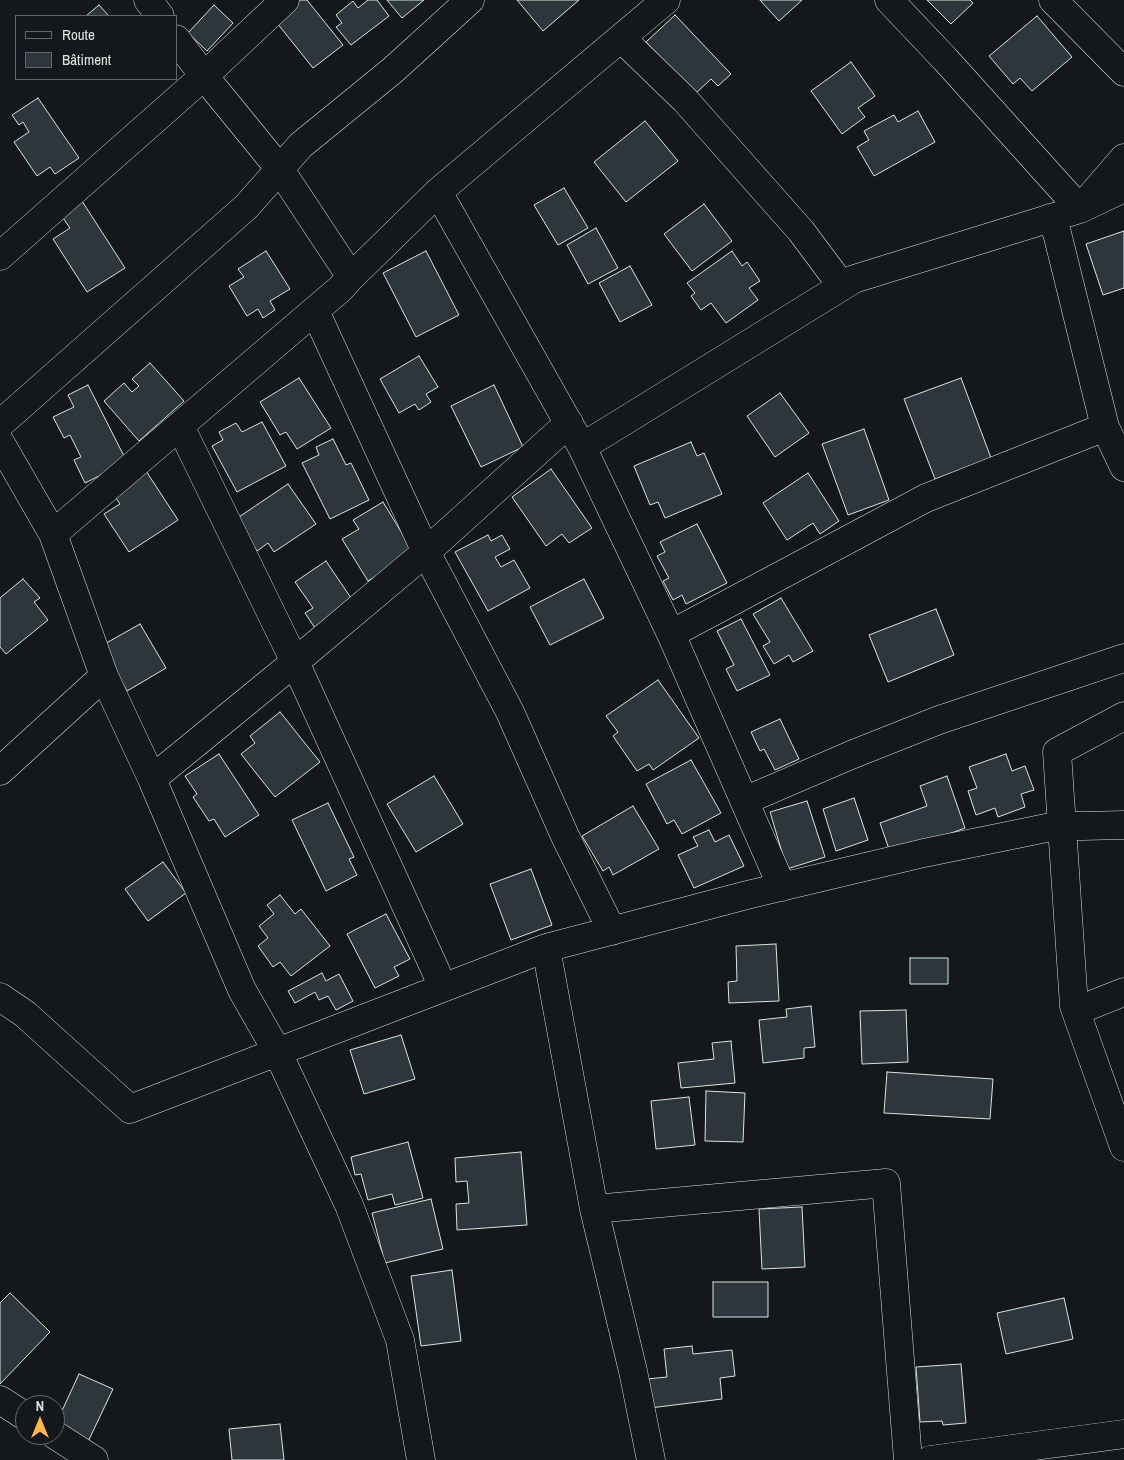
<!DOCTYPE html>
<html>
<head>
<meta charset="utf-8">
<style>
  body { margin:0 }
  #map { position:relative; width:1124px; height:1460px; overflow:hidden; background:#14181c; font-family:"Archivo Narrow",sans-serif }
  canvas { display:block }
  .legend { position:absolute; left:15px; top:15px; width:162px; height:65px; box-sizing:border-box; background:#14181c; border:1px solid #626a69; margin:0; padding:6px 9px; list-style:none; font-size:15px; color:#d8e6dc }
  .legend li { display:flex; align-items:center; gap:10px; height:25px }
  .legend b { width:25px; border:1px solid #626a69 }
  .north { position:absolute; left:15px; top:1395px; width:50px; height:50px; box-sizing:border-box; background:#14181c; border:1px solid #626a69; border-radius:50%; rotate:0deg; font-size:14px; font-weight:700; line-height:20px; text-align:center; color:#d8e6dc }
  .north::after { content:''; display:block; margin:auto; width:18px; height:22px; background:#ffb74d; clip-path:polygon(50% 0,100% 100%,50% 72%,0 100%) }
</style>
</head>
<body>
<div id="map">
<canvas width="1124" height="1460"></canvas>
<ul class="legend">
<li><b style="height:6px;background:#14181c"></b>Route</li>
<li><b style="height:14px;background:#2c363c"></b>Bâtiment</li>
</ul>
<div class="north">N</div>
</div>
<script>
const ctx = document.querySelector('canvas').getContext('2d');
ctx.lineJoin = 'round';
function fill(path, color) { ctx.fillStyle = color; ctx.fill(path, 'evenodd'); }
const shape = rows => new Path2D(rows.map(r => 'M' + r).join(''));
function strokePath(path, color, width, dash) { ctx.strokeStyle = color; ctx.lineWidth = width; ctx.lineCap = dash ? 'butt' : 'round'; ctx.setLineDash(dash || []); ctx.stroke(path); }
const building = shape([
  [295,0,307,0,343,45,313,68,273,18,295,0],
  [368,0,377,0,389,16,351,45,336,27,342,23,336,15,353,1,358,8,368,0],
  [387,0,424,0,402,18,387,0],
  [517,0,579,0,543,31,517,0],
  [760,0,802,0,779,21,760,0],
  [927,0,970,0,973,3,951,24,927,0],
  [99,5,109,16,86,16,99,5],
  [214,5,233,23,207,51,188,33,214,5],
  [675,15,731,74,718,86,711,79,695,94,646,42,675,15],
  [1037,16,1072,57,1032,91,1020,78,1013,84,989,56,1037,16],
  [851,62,875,96,858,108,865,117,842,134,811,91,851,62],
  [38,98,79,158,55,174,50,167,37,176,14,142,29,132,23,122,19,125,12,115,38,98],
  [918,111,935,142,874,176,857,147,869,140,864,131,894,115,898,122,918,111],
  [645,121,678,161,626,202,594,162,645,121],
  [564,188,588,228,558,245,534,205,564,188],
  [82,201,125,268,87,292,53,239,70,228,61,215,82,201],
  [704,204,732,241,692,271,664,234,704,204],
  [596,228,618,268,588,284,567,245,596,228],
  [1124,231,1124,288,1103,295,1086,244,1124,231],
  [266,251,290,289,270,301,275,310,263,318,258,309,247,316,229,286,244,277,238,269,266,251],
  [426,251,459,315,416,337,383,273,426,251],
  [732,251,742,266,747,262,760,281,749,288,758,300,726,323,711,303,701,310,691,296,695,293,687,283,732,251],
  [630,266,652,305,620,322,599,283,630,266],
  [419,356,438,387,426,394,431,402,419,410,415,404,399,413,380,379,419,356],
  [150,363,184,401,139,441,104,401,124,383,132,392,139,386,132,379,150,363],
  [299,378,331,428,297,449,286,432,280,435,260,402,299,378],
  [961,378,991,458,935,479,904,399,961,378],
  [88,385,127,462,85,483,74,460,81,457,70,435,64,438,53,417,74,407,68,395,88,385],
  [494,385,523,447,481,467,451,406,494,385],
  [780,393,809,433,775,457,747,416,780,393],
  [262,422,286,466,237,492,212,446,223,440,219,432,236,423,242,432,262,422],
  [864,429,889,500,848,515,822,444,864,429],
  [333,439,346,465,351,463,369,500,330,519,302,463,319,455,316,447,333,439],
  [691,442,697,456,704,453,722,494,665,518,658,502,650,505,634,466,691,442],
  [551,469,592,528,569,543,562,534,546,546,512,497,551,469],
  [146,471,178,520,129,552,104,514,120,504,112,492,146,471],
  [808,473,839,521,820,534,813,523,787,540,763,503,808,473],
  [288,484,316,524,274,552,268,543,257,551,236,519,288,484],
  [383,502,414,553,368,581,342,539,359,529,353,520,383,502],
  [697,524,727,583,686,604,682,595,673,600,663,581,669,578,657,556,665,552,660,542,697,524],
  [488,535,491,541,502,535,510,549,495,557,501,567,514,560,530,588,488,611,455,552,488,535],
  [326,561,353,601,315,628,305,613,313,608,295,582,326,561],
  [23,579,40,598,34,602,48,620,6,654,0,647,0,598,23,579],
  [584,579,604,618,550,645,530,607,584,579],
  [781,598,813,651,793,662,789,655,774,664,763,646,770,642,753,614,781,598],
  [936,609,954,655,888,682,869,635,936,609],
  [741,619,770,675,737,691,726,669,734,665,717,631,741,619],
  [140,624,166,668,127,691,101,646,140,624],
  [658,680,699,738,653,770,649,764,637,771,613,736,618,732,606,716,658,680],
  [280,712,320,762,275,797,241,754,255,743,250,736,280,712],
  [780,719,799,759,775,770,764,749,760,751,751,732,780,719],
  [219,754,259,815,225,837,214,819,209,821,193,797,197,794,185,776,219,754],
  [1006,754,1012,771,1025,766,1034,790,1021,794,1025,807,998,817,995,808,976,815,968,791,977,788,969,767,1006,754],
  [691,760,721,813,682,834,674,820,667,824,646,784,691,760],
  [434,776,463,824,416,852,387,804,434,776],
  [947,776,965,828,891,855,880,823,927,806,920,786,947,776],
  [854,798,868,840,836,851,823,809,854,798],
  [807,801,825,857,787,869,770,812,807,801],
  [328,803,354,857,349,859,357,875,326,891,292,820,328,803],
  [633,806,659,849,613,875,609,867,603,871,582,836,633,806],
  [709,830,715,842,729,835,744,866,694,888,678,855,698,846,693,837,709,830],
  [163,862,186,893,148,921,125,889,163,862],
  [531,869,552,925,511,940,490,884,531,869],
  [280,895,295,914,301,909,330,946,291,976,280,962,273,967,258,946,268,938,259,926,274,914,267,905,280,895],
  [386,914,410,959,394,967,399,976,375,988,347,934,386,914],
  [776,944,779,1001,729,1003,728,982,737,981,736,946,776,944],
  [910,958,948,958,948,984,910,984,910,958],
  [322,973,326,981,339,974,353,1001,336,1010,328,996,319,1000,315,992,295,1003,288,991,322,973],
  [811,1006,815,1047,804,1048,804,1058,763,1063,759,1020,787,1017,786,1009,811,1006],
  [906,1010,908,1062,862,1064,860,1011,906,1010],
  [401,1035,415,1079,364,1094,350,1050,401,1035],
  [731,1041,735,1083,681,1088,678,1063,714,1059,712,1043,731,1041],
  [887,1072,993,1079,990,1119,884,1113,887,1072],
  [706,1091,745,1093,743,1142,705,1141,706,1091],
  [689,1097,695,1145,656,1149,651,1101,689,1097],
  [408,1142,423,1198,395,1205,392,1194,368,1200,361,1174,355,1175,351,1157,408,1142],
  [521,1152,527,1225,457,1230,456,1204,469,1203,467,1181,456,1182,455,1158,521,1152],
  [431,1199,443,1249,385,1263,372,1213,431,1199],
  [802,1207,805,1267,762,1269,759,1209,802,1207],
  [452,1270,461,1341,421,1346,411,1276,452,1270],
  [713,1282,768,1282,768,1317,713,1317,713,1282],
  [10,1293,50,1332,0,1384,0,1303,10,1293],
  [1064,1298,1073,1339,1006,1354,997,1313,1064,1298],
  [692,1346,693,1354,732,1350,735,1376,720,1378,722,1399,650,1408,647,1379,667,1377,664,1349,692,1346],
  [961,1364,966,1423,943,1425,942,1421,920,1422,916,1367,961,1364],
  [79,1374,113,1389,85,1448,55,1426,79,1374],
  [280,1424,284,1460,232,1460,229,1429,280,1424]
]);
fill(building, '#2c363c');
strokePath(building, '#d8e6dc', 1);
const minor = shape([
  [148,0,160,16],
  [889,0,945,59,1080,209,1124,158],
  [1053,0,1124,72],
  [621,38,685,100,801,231,842,286],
  [176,39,204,76,279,168,351,277],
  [438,192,582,447,671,634,782,887],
  [1050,218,1057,233,1105,427,1124,467],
  [0,256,204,76,285,0],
  [315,311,426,552,510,712,565,836,612,931],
  [0,424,246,207,301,145,393,70,470,0],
  [180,426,295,662,443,987],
  [0,442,53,534,104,676,152,779,242,990,278,1053,349,1205,400,1340,421,1460],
  [582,447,854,279,1080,209,1124,188],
  [53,534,340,289,351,277,438,192,666,0],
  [671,634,926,498,1105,427],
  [1124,716,1057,752,1074,1006,1124,1147],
  [0,771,104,676],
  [152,779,295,662,426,552,569,423],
  [744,801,851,755,939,720,1124,658],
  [546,948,594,1209,886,1183,908,1460],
  [0,997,25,1014,130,1109,546,948,747,895,924,853,1061,825,1083,826,1124,825],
  [1076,1011,1124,992],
  [594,1209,633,1371,651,1460],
  [0,1400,25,1416],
  [55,1435,94,1460],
  [930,1460,1124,1434]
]);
strokePath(minor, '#d8e6dc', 29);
strokePath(minor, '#14181c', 28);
</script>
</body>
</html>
